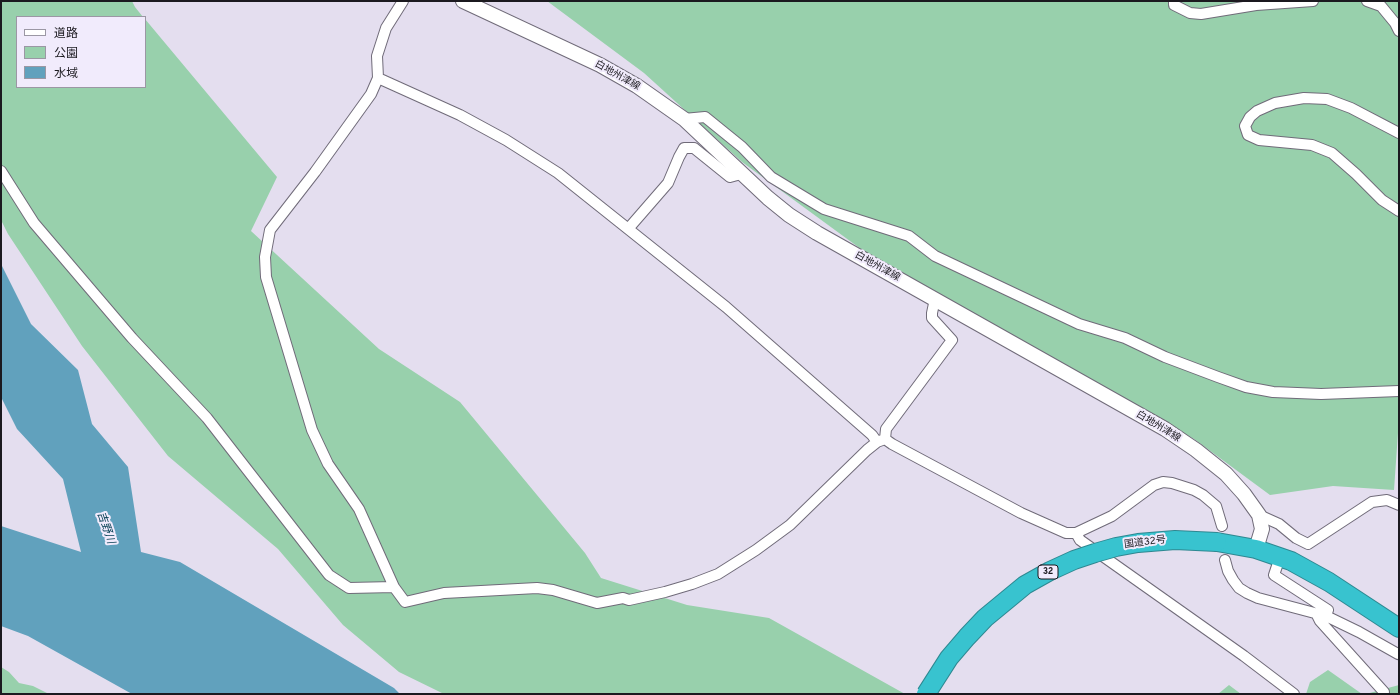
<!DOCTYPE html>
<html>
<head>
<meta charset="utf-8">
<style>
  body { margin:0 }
  #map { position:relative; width:1400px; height:695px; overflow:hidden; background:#e4deef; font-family:Overpass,"Noto Sans JP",sans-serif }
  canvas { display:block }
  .frame { position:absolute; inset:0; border:2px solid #1b191f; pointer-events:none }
  .legend { position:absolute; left:16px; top:16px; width:130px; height:72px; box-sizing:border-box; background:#f1ebfc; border:1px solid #9b97a4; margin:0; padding:5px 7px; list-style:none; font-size:12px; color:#1b191f }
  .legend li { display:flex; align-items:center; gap:8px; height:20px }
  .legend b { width:20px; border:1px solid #9b97a4 }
</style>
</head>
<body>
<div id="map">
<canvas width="1400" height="695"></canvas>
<div class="frame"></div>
<ul class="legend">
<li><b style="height:5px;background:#fff"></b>道路</li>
<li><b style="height:11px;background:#98d0ac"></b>公園</li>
<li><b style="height:11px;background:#61a1bd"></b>水域</li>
</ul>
</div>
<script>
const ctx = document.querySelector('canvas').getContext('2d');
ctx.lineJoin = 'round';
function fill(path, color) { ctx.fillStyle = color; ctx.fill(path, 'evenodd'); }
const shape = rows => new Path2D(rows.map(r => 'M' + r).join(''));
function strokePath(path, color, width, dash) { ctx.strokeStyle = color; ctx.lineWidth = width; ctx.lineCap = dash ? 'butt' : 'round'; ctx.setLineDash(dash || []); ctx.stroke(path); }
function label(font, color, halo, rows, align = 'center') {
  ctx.font = font + ' Overpass,"Noto Sans JP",sans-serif'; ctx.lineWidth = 4; ctx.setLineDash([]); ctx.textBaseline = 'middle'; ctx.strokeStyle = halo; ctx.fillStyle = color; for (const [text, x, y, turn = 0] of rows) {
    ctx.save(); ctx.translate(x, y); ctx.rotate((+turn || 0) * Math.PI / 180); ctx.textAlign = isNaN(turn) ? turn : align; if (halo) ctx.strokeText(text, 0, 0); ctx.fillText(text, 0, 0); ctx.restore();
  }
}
fill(shape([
  [1,1,132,1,135,7,143,17,17,17,17,87,145,87,145,19,277,177,251,231,379,349,460,402,585,553,601,578,687,605,769,618,905,694,444,694,399,672,343,625,278,549,168,456,82,346,8,234,1,220],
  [547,1,1399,1,1399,429,1398,433,1394,490,1333,486,1270,495,1194,439,865,252,742,162,644,73],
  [1,667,9,672,19,683,33,686,49,694,1,694],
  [1328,670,1362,694,1306,694,1310,682],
  [1229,685,1241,694,1218,694],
  [1399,685,1399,694,1366,694]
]), '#98d0ac');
fill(shape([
  [1,264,31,324,78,370,92,424,128,467,141,552,180,562,394,688,400,694,132,694,28,636,1,626,1,526,81,552,63,479,17,429,1,397]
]), '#61a1bd');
const street = shape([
  [403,1,386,28,377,56,378,78,371,94,315,172,270,230,265,257,266,277,312,430,328,464,359,509,394,587,405,602,444,593,537,588,553,590,597,603,623,598,629,600,665,592,692,584,718,574,756,550,790,525,867,450,877,442,885,439],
  [1174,1,1174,5,1190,13,1201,14,1256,5,1313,1],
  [1367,1,1381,6,1395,23,1399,31],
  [378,78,460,115,506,140,558,173,726,307,872,435,877,442],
  [684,119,705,117,742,147,771,177,824,209,909,236,935,256,1079,324,1125,338,1165,357,1218,377,1246,387,1273,392,1321,394,1399,391],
  [1399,133,1351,108,1327,99,1304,98,1275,103,1257,111,1250,117,1245,126,1248,135,1259,140,1312,145,1332,153,1356,174,1382,200,1399,211],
  [1,171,34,223,132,338,207,418,329,575,349,588,394,587],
  [628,229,668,183,679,157,684,148,694,148,730,177,741,174],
  [885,439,892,444,1021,513,1066,533,1076,533,1112,516,1154,485,1163,482,1172,483,1194,490,1203,495,1216,506,1222,526],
  [885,439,886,429,952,340,932,318,932,313,935,299],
  [1259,515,1279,524,1296,538,1308,544,1372,502,1387,500,1399,505],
  [1076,533,1080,540,1244,656,1294,694],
  [1280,557,1274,575,1328,610,1326,616],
  [1225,560,1228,571,1233,580,1239,588,1247,593,1258,598,1326,616,1359,632,1398,654,1399,653],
  [1316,613,1320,621,1384,692]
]);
const secondary = shape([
  [463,1,600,65,637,86,684,119,768,198,789,215,817,233,1165,429,1196,450,1226,474,1244,494,1259,515,1262,529,1256,549]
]);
const highway = shape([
  [1217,542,1256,549,1291,561,1329,582,1399,628]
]);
strokePath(street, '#706b79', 12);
strokePath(secondary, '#706b79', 16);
strokePath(highway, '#2e8891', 20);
strokePath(street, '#fff', 10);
strokePath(secondary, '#fff', 14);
strokePath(highway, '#38c3cf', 18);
const highwayBridge = shape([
  [926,694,949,658,967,637,985,618,1025,585,1050,571,1074,560,1095,553,1116,547,1138,543,1175,540,1217,542]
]);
strokePath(highwayBridge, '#2e8891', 20, []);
strokePath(highwayBridge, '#38c3cf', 18);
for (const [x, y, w] of [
  [1048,572,20]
]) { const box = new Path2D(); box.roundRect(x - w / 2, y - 7, w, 14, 3); ctx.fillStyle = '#f1ebfc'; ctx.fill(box); strokePath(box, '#1b191f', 1); }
label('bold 9px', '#1b191f', null, [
  ["32",1048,572]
]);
label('10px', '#1b191f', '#f1ebfc', [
  ["白地州津線",617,76,29],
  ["白地州津線",877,267,29],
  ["白地州津線",1158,427,31],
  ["国道32号",1145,543,-7]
]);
label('italic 11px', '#084155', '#f1ebfc', [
  ["吉野川",105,528,71]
]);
</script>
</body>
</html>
